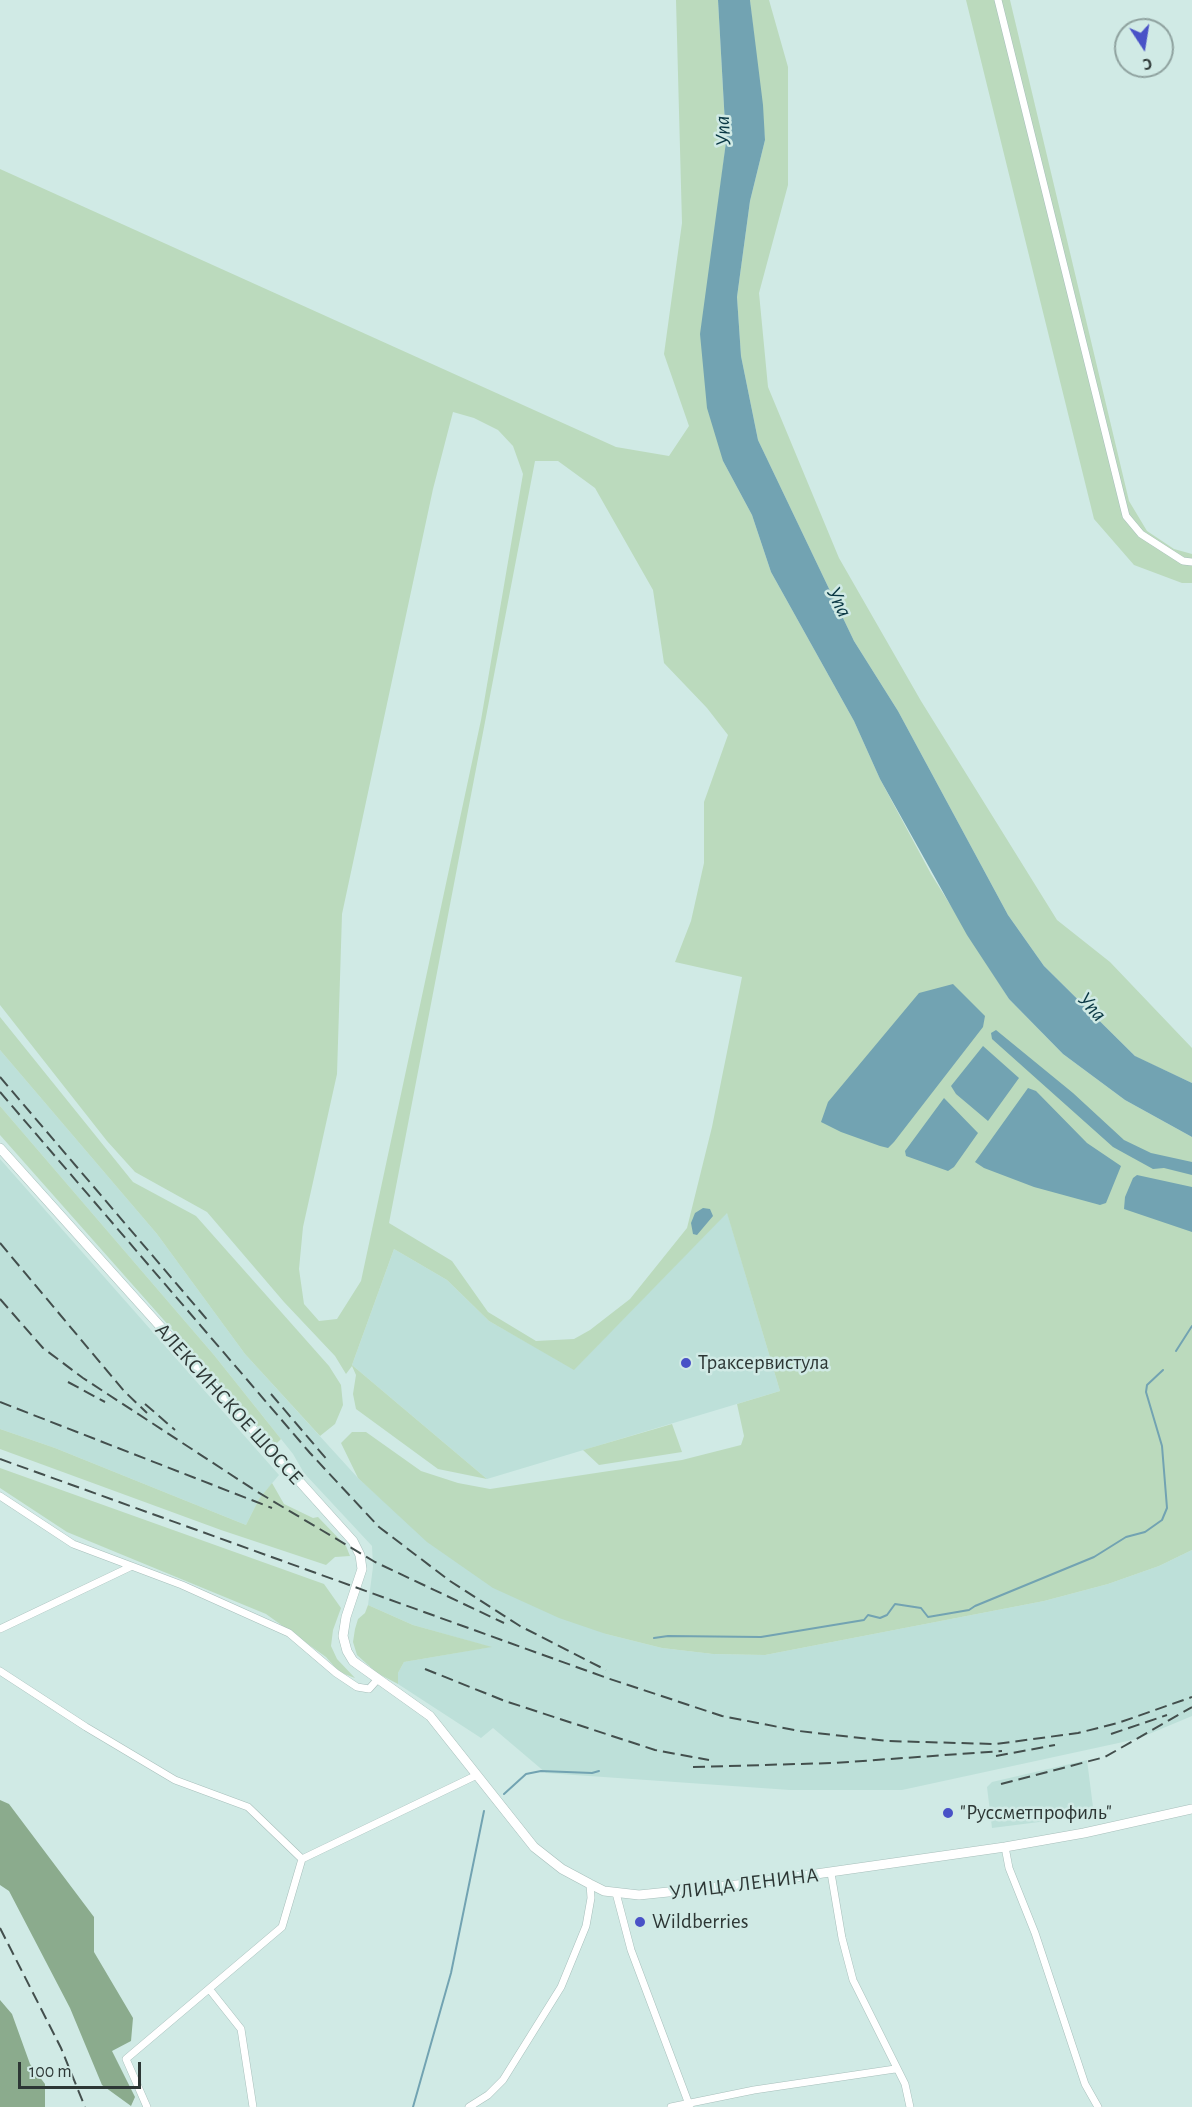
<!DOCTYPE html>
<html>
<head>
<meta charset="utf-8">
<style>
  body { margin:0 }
  #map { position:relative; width:1192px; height:2107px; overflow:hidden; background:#d0eae5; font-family:"Alegreya Sans",sans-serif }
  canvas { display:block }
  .north { position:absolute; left:1114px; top:18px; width:60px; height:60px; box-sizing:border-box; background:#d0eae5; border:2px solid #8fa29f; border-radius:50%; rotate:168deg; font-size:16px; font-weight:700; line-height:24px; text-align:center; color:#2d3735 }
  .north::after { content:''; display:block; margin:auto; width:21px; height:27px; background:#4952c7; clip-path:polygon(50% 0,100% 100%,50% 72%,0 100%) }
  .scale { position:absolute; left:18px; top:2062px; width:123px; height:27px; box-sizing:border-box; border:3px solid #2d3735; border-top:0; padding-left:8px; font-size:18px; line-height:21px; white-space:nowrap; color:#2d3735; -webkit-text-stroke:4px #d0eae5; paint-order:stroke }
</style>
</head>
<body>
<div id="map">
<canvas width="1192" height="2107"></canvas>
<div class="north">С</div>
<div class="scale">100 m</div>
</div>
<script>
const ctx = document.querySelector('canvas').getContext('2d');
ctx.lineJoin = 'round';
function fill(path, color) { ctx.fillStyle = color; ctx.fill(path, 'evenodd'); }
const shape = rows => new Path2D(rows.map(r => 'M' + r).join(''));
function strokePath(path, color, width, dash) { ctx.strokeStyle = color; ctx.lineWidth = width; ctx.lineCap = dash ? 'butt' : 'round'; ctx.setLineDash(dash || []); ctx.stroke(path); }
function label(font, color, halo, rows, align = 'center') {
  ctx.font = font + ' "Alegreya Sans",sans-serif'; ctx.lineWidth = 5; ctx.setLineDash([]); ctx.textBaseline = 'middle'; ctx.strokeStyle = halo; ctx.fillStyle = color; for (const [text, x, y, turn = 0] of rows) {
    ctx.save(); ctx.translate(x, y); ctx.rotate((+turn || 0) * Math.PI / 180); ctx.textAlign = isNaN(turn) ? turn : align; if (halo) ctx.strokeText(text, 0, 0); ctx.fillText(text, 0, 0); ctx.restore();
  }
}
fill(shape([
  [0,1050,157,1234,245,1354,358,1478,392,1508,606,1634,662,1648,713,1654,765,1655,1044,1601,1108,1584,1159,1566,1192,1550,1192,1716,1137,1739,902,1790,790,1790,546,1773,493,1728,481,1738,398,1684,398,1673,404,1662,490,1647,413,1625,368,1605,373,1567,372,1546,304,1473,293,1454,214,1355,0,1106],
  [0,1159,279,1475,259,1499,246,1525,55,1448,0,1429],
  [727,1212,780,1391,487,1479,352,1365,394,1249,447,1280,489,1321,574,1369],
  [1087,1760,1094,1815,992,1828,987,1787,992,1782]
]), '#bde0d9');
fill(shape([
  [676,0,718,0,726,142,709,280,723,461,752,515,771,572,854,721,880,779,931,874,1009,999,1063,1054,1125,1100,1192,1137,1192,1550,1159,1566,1108,1584,1044,1601,765,1655,713,1654,662,1648,606,1634,559,1618,493,1588,427,1542,358,1478,341,1443,352,1432,366,1432,421,1471,458,1483,490,1489,682,1460,741,1445,744,1436,737,1404,780,1391,727,1213,574,1370,489,1321,447,1280,394,1249,352,1365,487,1479,438,1469,356,1409,353,1394,356,1375,352,1366,346,1374,335,1356,284,1302,207,1212,135,1172,107,1141,0,1005,0,169,616,447,669,456,689,426,664,354,682,223],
  [453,412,474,418,498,430,513,446,523,474,481,720,361,1281,337,1319,319,1321,304,1304,299,1269,303,1227,337,1074,342,914,433,489],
  [535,461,558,461,595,488,653,590,664,663,707,708,728,735,704,802,704,863,691,921,675,962,742,977,712,1127,687,1228,630,1299,590,1330,574,1339,536,1341,488,1312,452,1261,389,1223],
  [750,0,769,0,788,67,788,185,759,293,768,387,839,558,921,701,1057,920,1110,962,1192,1048,1192,1083,1136,1057,1044,966,1008,915,898,711,854,641,758,440,741,356,737,297,750,201,765,140],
  [966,0,1010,0,1129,501,1147,531,1174,549,1192,554,1192,583,1182,583,1134,565,1094,519],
  [0,1017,133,1182,196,1216,329,1366,341,1385,343,1405,335,1424,320,1436,245,1354,157,1234,0,1050],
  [0,1106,214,1355,281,1439,277,1443,271,1441,0,1135],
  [672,1424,682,1452,599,1465,583,1450],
  [0,1429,55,1448,246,1525,259,1499,272,1483,284,1504,313,1518,318,1517,346,1546,350,1556,335,1557,326,1565,221,1530,0,1449],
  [0,1468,324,1584,341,1608,333,1630,331,1646,337,1659,355,1678,339,1672,326,1657,266,1614,67,1532,0,1488],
  [368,1605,413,1625,492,1647,404,1662,398,1673,398,1684,377,1673,357,1655,353,1642,355,1629,358,1619,365,1613]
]), '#bbdabd');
fill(shape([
  [0,1800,9,1804,94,1917,94,1952,133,2018,131,2041,112,2051,135,2097,131,2106,102,2085,70,2008,9,1891,0,1885],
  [0,2000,12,2014,30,2064,45,2084,45,2107,0,2107]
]), '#8bab8d');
fill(shape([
  [718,0,750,0,763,105,765,140,750,201,737,297,741,356,758,440,854,641,898,711,1008,915,1044,966,1135,1056,1192,1083,1192,1137,1125,1100,1063,1054,1009,999,967,935,880,779,854,721,771,572,752,515,723,461,707,408,700,334,726,142],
  [953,984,985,1016,983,1027,894,1142,888,1148,880,1146,841,1132,821,1122,828,1102,919,993],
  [996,1030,1073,1093,1124,1140,1151,1153,1192,1162,1192,1175,1164,1168,1153,1169,1113,1147,992,1039,991,1033],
  [983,1046,1019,1078,988,1121,956,1094,951,1086],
  [1028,1088,1036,1091,1087,1143,1121,1166,1106,1203,1100,1205,1034,1187,984,1168,975,1162],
  [944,1098,978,1133,954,1167,948,1171,906,1156,905,1151],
  [1137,1175,1192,1187,1192,1232,1124,1209,1125,1197,1133,1178],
  [703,1208,710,1209,713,1216,697,1235,693,1234,691,1223,695,1213]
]), '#72a3b2');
strokePath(shape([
  [1176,1351,1192,1326],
  [654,1638,668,1636,761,1637,864,1620,868,1615,880,1618,887,1615,895,1604,921,1608,928,1617,969,1610,975,1606,1094,1557,1126,1537,1145,1532,1162,1520,1167,1508,1162,1446,1146,1392,1147,1385,1163,1370],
  [504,1794,526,1774,541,1771,592,1773,599,1771],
  [413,2107,451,1973,484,1811]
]), '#72a3b2', 2);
const minor = shape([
  [998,0,1126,516,1141,534,1183,561,1192,562],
  [0,1496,73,1544,182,1585,289,1633,336,1673,357,1687,369,1689,377,1680],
  [0,1629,130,1567],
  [0,1671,86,1727,175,1780,248,1807,302,1859],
  [1005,1847,1009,1868,1035,1933,1085,2084,1098,2107],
  [831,1873,842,1938,853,1980,905,2084,910,2107],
  [616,1893,631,1950,690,2107],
  [210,1990,241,2029,253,2107],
  [147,2107,126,2059,282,1927,302,1859,477,1775],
  [469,2107,488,2095,503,2080,561,1987,586,1926,591,1898,590,1884],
  [671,2107,754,2090,895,2069]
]);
const secondary = shape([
  [0,1148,353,1541,360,1555,362,1569,346,1617,343,1636,347,1651,353,1661,430,1716,534,1847,562,1869,590,1884,604,1891,639,1895,746,1884,1005,1847,1084,1833,1192,1809]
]);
strokePath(minor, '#a7bfbb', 8);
strokePath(secondary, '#a7bfbb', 10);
strokePath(minor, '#fff', 7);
strokePath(secondary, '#fff', 9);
strokePath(shape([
  [0,1077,210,1323],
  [0,1092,310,1453,379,1527,450,1581,520,1626,606,1670],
  [0,1243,124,1391,147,1413],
  [0,1299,43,1348,83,1378,256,1491,375,1562,504,1623],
  [68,1382,105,1402],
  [271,1394,329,1462],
  [0,1402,272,1508],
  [145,1404,175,1430],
  [0,1459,607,1678,722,1716,799,1731,887,1741,996,1744,1078,1733,1118,1723,1192,1697],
  [425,1669,505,1701,655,1750,709,1760],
  [1111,1734,1167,1715],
  [996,1756,1055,1745],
  [693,1767,834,1763,1002,1751],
  [1001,1784,1105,1757,1192,1707],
  [0,1928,61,2048,85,2107]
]), '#434f4d', 2, [12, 6]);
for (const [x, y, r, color] of [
  [686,1363,6,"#4952c7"],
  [948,1813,6,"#4952c7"],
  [640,1922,6,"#4952c7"]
]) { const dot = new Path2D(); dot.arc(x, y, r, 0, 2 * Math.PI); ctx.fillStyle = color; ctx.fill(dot); strokePath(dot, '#d0eae5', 2); }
label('21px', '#2d3735', '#d0eae5', [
  ["Траксервистула",698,1363],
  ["\"Руссметпрофиль\"",960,1813],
  ["Wildberries",652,1922]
], 'left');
label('21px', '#2d3735', '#d0eae5', [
  ["АЛЕКСИНСКОЕ ШОССЕ",229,1404,48],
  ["УЛИЦА ЛЕНИНА",744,1884,-7]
]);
label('italic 22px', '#0a3844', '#d0eae5', [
  ["Упа",723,131,-93],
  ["Упа",839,602,64],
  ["Упа",1092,1007,48]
]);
</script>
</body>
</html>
